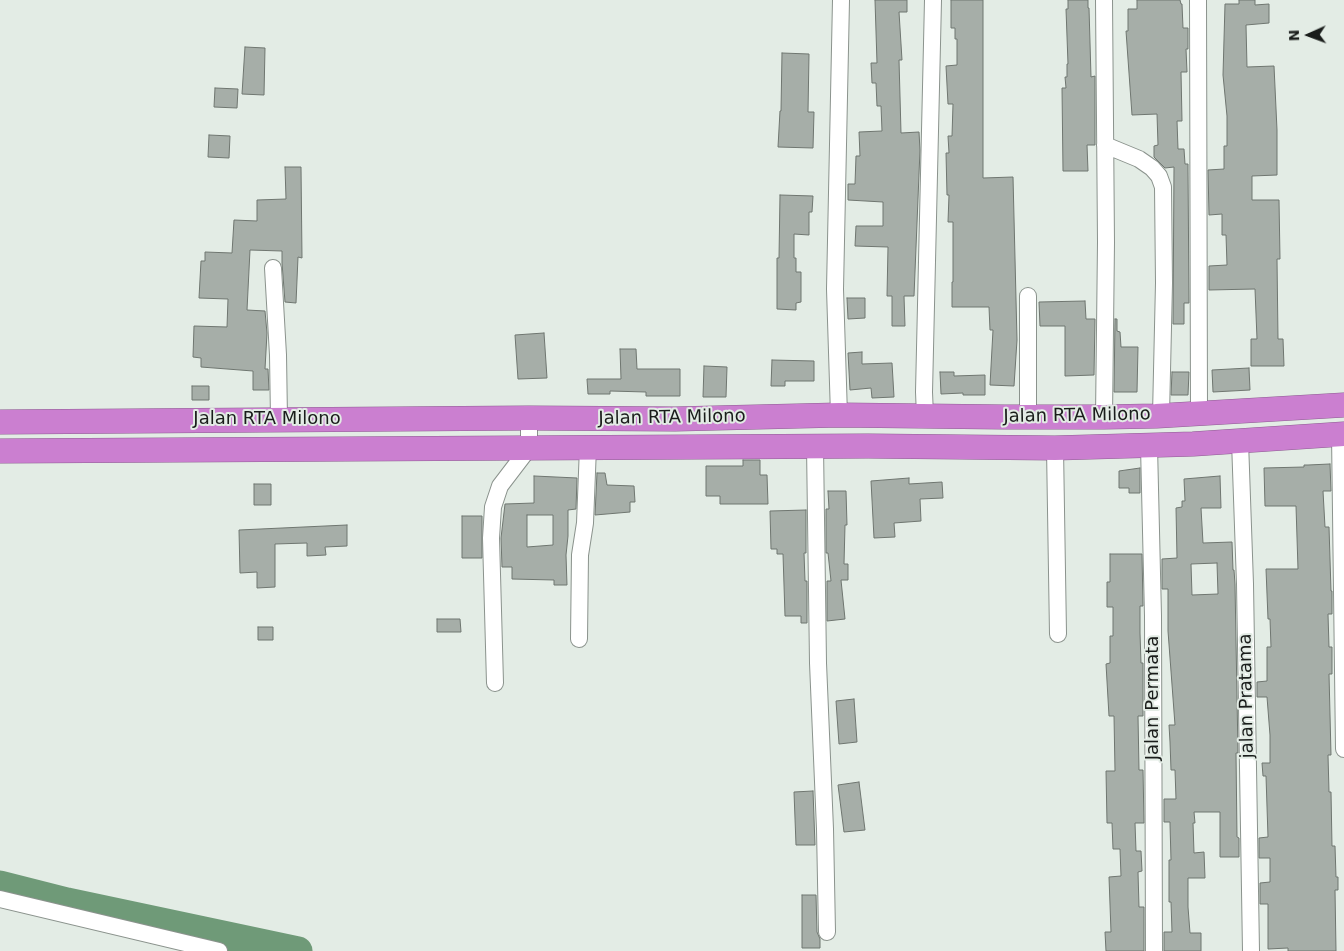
<!DOCTYPE html>
<html>
<head>
<meta charset="utf-8">
<style>
  body { margin:0 }
  #map { position:relative; width:1344px; height:951px; overflow:hidden; background:#e3ece5; font-family:"DejaVu Sans",sans-serif }
  canvas { display:block }
  .north { position:absolute; left:1284px; top:10px; width:50px; height:50px; -webkit-text-stroke:4px #e3ece5; paint-order:stroke; rotate:268deg; font-size:14px; font-weight:700; line-height:20px; text-align:center; color:#1a1d1b }
  .north::after { content:''; display:block; margin:auto; width:18px; height:22px; background:#1a1d1b; clip-path:polygon(50% 0,100% 100%,50% 72%,0 100%) }
</style>
</head>
<body>
<div id="map">
<canvas width="1344" height="951"></canvas>
<div class="north">N</div>
</div>
<script>
const ctx = document.querySelector('canvas').getContext('2d');
ctx.lineJoin = 'round';
const shape = rows => new Path2D(rows.map(r => 'M' + r).join(''));
function strokePath(path, color, width, dash) { ctx.strokeStyle = color; ctx.lineWidth = width; ctx.lineCap = dash ? 'butt' : 'round'; ctx.setLineDash(dash || []); ctx.stroke(path); }
function fill(path, color) { ctx.fillStyle = color; ctx.fill(path, 'evenodd'); }
function label(font, color, halo, rows, align = 'center') {
  ctx.font = font + ' "DejaVu Sans",sans-serif'; ctx.lineWidth = 4; ctx.setLineDash([]); ctx.textBaseline = 'middle'; ctx.strokeStyle = halo; ctx.fillStyle = color; for (const [text, x, y, turn = 0] of rows) {
    ctx.save(); ctx.translate(x, y); ctx.rotate((+turn || 0) * Math.PI / 180); ctx.textAlign = isNaN(turn) ? turn : align; if (halo) ctx.strokeText(text, 0, 0); ctx.fillText(text, 0, 0); ctx.restore();
  }
}
strokePath(shape([
  [0,885,67,902,298,951]
]), '#6f9a78', 29);
const building = shape([
  [875,0,907,0,907,12,899,12,902,60,899,60,901,133,919,132,920,150,914,296,904,296,905,326,892,326,892,296,887,296,888,247,855,246,856,226,883,226,883,202,848,200,848,184,855,184,856,156,860,156,859,132,882,131,881,106,877,106,876,83,872,83,871,63,877,63,875,0],
  [951,0,983,0,983,178,1013,177,1017,340,1014,386,990,385,993,330,990,330,989,307,952,307,952,282,953,282,953,222,948,222,949,195,947,195,946,153,949,153,948,136,952,136,953,104,948,104,946,66,957,65,957,39,955,39,955,28,951,28,951,0],
  [1068,0,1088,0,1088,8,1089,8,1091,77,1095,76,1095,145,1087,145,1088,171,1063,171,1062,88,1066,88,1065,77,1067,77,1067,64,1068,64,1066,9,1068,9,1068,0],
  [1137,0,1180,0,1181,4,1182,4,1183,28,1188,28,1188,49,1186,49,1187,72,1181,72,1182,121,1177,121,1178,149,1184,149,1185,164,1188,164,1188,169,1189,303,1184,303,1184,324,1173,324,1174,167,1165,168,1154,157,1154,146,1158,145,1157,114,1132,115,1126,31,1128,31,1128,9,1137,9,1137,0],
  [1239,0,1255,0,1255,5,1269,4,1269,23,1246,25,1247,67,1274,66,1277,130,1277,175,1252,176,1252,200,1279,200,1280,259,1277,259,1278,339,1283,339,1284,366,1251,366,1251,339,1257,339,1255,289,1209,290,1209,266,1227,265,1226,235,1222,235,1222,214,1209,215,1208,170,1224,169,1224,146,1227,146,1227,116,1223,75,1225,4,1239,4,1239,0],
  [245,47,265,48,264,95,242,94,245,47],
  [782,53,809,54,808,112,814,112,813,148,778,147,780,111,781,111,782,53],
  [215,88,238,89,237,108,214,107,215,88],
  [209,135,230,136,229,158,208,157,209,135],
  [285,167,301,167,302,258,298,257,296,303,285,302,282,263,282,251,250,250,247,310,265,311,267,333,265,369,268,369,269,390,253,390,253,371,201,367,201,358,193,357,194,326,227,327,228,299,199,298,201,261,205,261,205,252,232,253,234,220,257,221,257,200,286,199,285,167],
  [780,195,813,196,812,212,809,212,809,235,794,234,794,258,796,258,796,272,801,272,801,302,796,303,796,310,777,309,777,258,779,258,780,195],
  [847,298,865,298,865,318,848,319,847,298],
  [1085,301,1086,319,1095,319,1094,375,1065,376,1065,326,1040,326,1039,302,1085,301],
  [1115,319,1117,319,1117,331,1120,332,1121,347,1138,347,1137,392,1114,392,1115,319],
  [544,333,547,378,518,379,515,335,544,333],
  [620,349,636,349,637,369,680,369,680,396,646,396,646,392,610,391,610,394,588,394,587,379,621,379,620,349],
  [862,352,862,364,892,363,894,397,872,398,871,388,850,390,848,353,862,352],
  [772,360,814,361,814,381,785,381,785,386,771,386,772,360],
  [704,366,727,367,726,397,703,397,704,366],
  [1249,368,1250,390,1213,392,1212,370,1249,368],
  [940,372,954,372,954,376,985,375,985,395,963,395,963,393,941,394,940,372],
  [1172,372,1189,372,1188,395,1171,395,1172,372],
  [192,386,209,386,209,400,192,400,192,386],
  [743,460,760,460,760,475,767,475,768,504,720,504,720,496,706,496,706,466,743,466,743,460],
  [1330,464,1331,491,1323,491,1325,527,1329,527,1331,591,1332,591,1332,614,1328,614,1329,647,1332,647,1332,674,1329,674,1331,755,1328,755,1329,792,1331,792,1332,846,1335,846,1336,877,1338,877,1338,890,1335,890,1336,951,1288,951,1288,948,1268,949,1268,904,1260,904,1260,883,1270,882,1270,858,1259,858,1259,838,1268,837,1266,776,1263,776,1262,763,1270,763,1270,735,1267,697,1257,697,1257,682,1267,681,1267,647,1271,647,1270,619,1268,619,1266,569,1298,569,1296,506,1265,506,1264,468,1304,467,1304,465,1308,465,1330,464],
  [1140,468,1140,493,1129,493,1129,488,1119,488,1119,471,1140,468],
  [597,473,605,473,607,485,634,486,635,502,630,502,630,512,595,515,597,473],
  [534,476,577,478,576,509,568,510,568,536,566,555,567,585,554,585,554,580,512,579,512,567,502,567,501,538,505,504,534,503,534,476],
  [527,515,553,515,553,545,527,547,527,515],
  [1220,476,1221,508,1201,508,1203,543,1232,542,1233,570,1234,570,1235,584,1238,753,1236,753,1237,837,1239,838,1239,857,1220,857,1220,812,1194,812,1195,823,1193,823,1194,853,1204,852,1205,878,1188,878,1188,907,1190,933,1201,933,1201,951,1164,951,1164,932,1172,932,1171,902,1169,902,1169,860,1171,860,1170,824,1170,822,1164,822,1164,799,1176,799,1175,770,1171,770,1170,742,1169,725,1175,725,1168,631,1168,589,1162,589,1162,559,1177,558,1176,508,1182,507,1182,501,1185,501,1184,479,1220,476],
  [1217,563,1218,594,1192,595,1191,564,1217,563],
  [909,478,909,484,942,482,943,498,920,499,921,521,894,523,895,537,874,538,871,481,909,478],
  [254,484,271,484,271,505,254,505,254,484],
  [828,491,846,491,847,525,845,525,844,564,848,564,848,580,841,580,845,619,827,621,827,581,831,581,828,553,826,553,826,509,829,509,828,491],
  [806,510,806,553,804,553,805,581,807,581,807,623,801,623,801,616,785,616,783,554,777,554,777,549,771,549,770,511,806,510],
  [462,516,482,516,482,558,462,558,462,516],
  [347,525,347,546,325,547,326,555,307,556,307,543,275,544,275,587,257,588,257,572,240,573,239,530,347,525],
  [1110,554,1142,554,1143,606,1140,606,1140,633,1141,663,1143,663,1143,716,1138,716,1139,770,1143,770,1144,823,1135,823,1136,851,1141,851,1142,871,1138,872,1139,907,1144,907,1144,951,1106,951,1105,932,1111,932,1109,877,1121,876,1120,849,1113,849,1112,823,1107,823,1106,771,1115,771,1114,716,1109,716,1106,664,1110,663,1110,636,1113,636,1113,607,1107,607,1107,582,1110,582,1110,554],
  [437,619,460,619,461,632,437,632,437,619],
  [258,627,273,627,273,640,258,640,258,627],
  [854,699,857,742,839,744,836,701,854,699],
  [859,782,865,830,844,832,838,785,859,782],
  [813,791,815,845,796,845,794,792,813,791],
  [802,895,816,895,817,932,820,939,820,948,802,948,802,895]
]);
fill(building, '#a6aea8');
strokePath(building, '#6f7670', 1);
const minor = shape([
  [1198,0,1199,413],
  [1105,145,1139,159,1152,168,1159,176,1163,187,1164,283,1161,415],
  [273,268,278,355,279,419],
  [1028,296,1028,417],
  [839,415,835,289,841,0],
  [925,416,924,392,933,0],
  [1104,417,1106,242,1104,0],
  [1340,434,1344,749],
  [1240,441,1245,584,1251,951],
  [815,446,818,663,825,829,827,932],
  [1149,446,1153,616,1154,951],
  [1055,448,1058,634],
  [579,639,580,555,585,523,588,447],
  [495,683,491,538,493,507,500,486,529,448,529,418],
  [0,899,219,951]
]);
const highway = shape([
  [0,422,529,418,675,419,839,415,1004,417,1104,417,1156,416,1344,405],
  [0,451,868,446,1055,448,1193,444,1344,434]
]);
strokePath(minor, '#8b938d', 18);
strokePath(highway, '#8d5d91', 25);
strokePath(minor, '#fff', 16);
strokePath(highway, '#cb7fd0', 24);
label('18px', '#1a1d1b', '#e3ece5', [
  ["Jalan RTA Milono",1077,416,-1],
  ["Jalan RTA Milono",672,418,-1],
  ["Jalan RTA Milono",267,419],
  ["jalan Pratama",1247,696,-91],
  ["Jalan Permata",1153,698,-90]
]);
</script>
</body>
</html>
